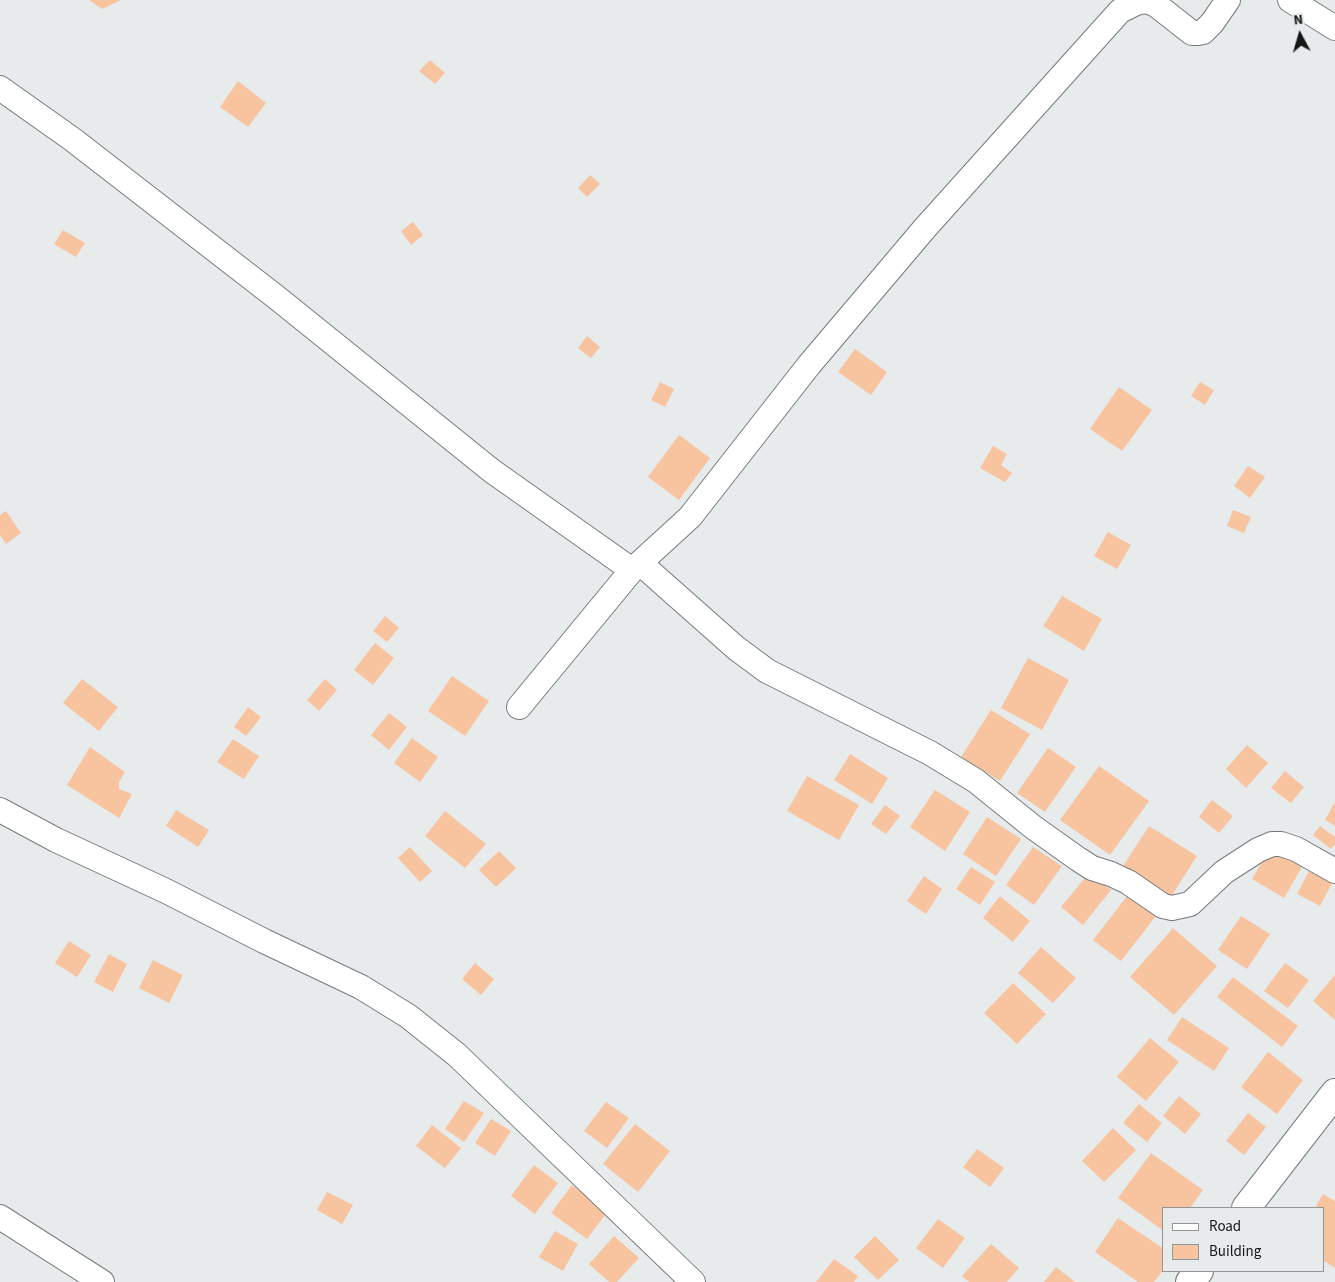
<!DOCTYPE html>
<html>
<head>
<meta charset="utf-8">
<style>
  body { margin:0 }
  #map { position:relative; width:1335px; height:1282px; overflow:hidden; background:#e7ebec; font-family:"Source Sans 3",sans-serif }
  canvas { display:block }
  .legend { position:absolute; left:1162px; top:1207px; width:162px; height:65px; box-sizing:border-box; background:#e7ebec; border:1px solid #939697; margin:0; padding:6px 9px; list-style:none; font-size:15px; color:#151717 }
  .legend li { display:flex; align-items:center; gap:10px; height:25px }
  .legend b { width:25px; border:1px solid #939697 }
  .north { position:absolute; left:1275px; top:10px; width:50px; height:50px; -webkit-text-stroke:4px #e7ebec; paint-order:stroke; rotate:354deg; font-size:14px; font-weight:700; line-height:20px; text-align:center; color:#151717 }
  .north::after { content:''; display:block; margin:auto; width:18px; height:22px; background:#151717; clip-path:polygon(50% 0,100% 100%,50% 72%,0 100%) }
</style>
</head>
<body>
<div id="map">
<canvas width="1335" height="1282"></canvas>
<ul class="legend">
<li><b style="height:6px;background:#fff"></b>Road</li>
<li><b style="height:14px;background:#f7c49f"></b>Building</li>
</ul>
<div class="north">N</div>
</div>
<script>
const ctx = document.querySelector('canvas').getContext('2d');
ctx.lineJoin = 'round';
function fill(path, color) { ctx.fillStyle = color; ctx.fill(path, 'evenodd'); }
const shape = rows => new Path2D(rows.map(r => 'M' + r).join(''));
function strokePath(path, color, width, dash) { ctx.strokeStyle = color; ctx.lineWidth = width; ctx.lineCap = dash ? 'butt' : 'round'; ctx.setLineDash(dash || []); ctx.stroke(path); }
fill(shape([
  [89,0,121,0,102,9],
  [430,60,445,73,435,84,419,71],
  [238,81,266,103,248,127,220,107],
  [590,175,600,184,587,197,578,188],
  [413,222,423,235,411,245,401,231],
  [63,230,85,243,76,257,54,244],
  [587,336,600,347,591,358,578,348],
  [855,349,887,372,871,395,838,372],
  [660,382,674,389,665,407,651,400],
  [1200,382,1214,390,1205,405,1191,396],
  [1119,387,1152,410,1122,451,1090,429],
  [679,435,710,458,679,500,648,477],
  [993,446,1007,454,1001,465,1012,473,1005,482,980,468],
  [1248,466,1265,477,1250,498,1234,486],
  [1233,510,1251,517,1244,533,1227,526],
  [6,511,21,533,6,544,0,535,0,515],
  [1108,532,1131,545,1117,569,1094,556],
  [1062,596,1102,619,1084,651,1043,626],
  [385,616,399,628,387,642,373,631],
  [375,643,394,658,373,685,354,670],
  [1028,658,1069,680,1042,730,1001,708],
  [452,676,489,701,465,736,428,711],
  [82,679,118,707,99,731,63,703],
  [325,679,337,690,319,711,307,700],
  [248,707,261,717,246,736,234,727],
  [991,710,1030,734,1000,781,961,757],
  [389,713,407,727,389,750,371,735],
  [412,738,438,757,420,782,394,763],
  [233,739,259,756,244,779,217,762],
  [1247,745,1268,763,1246,788,1226,769],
  [90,747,125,772,119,782,119,789,132,794,119,818,67,785],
  [1048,748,1076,767,1045,812,1017,793],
  [850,754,888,778,872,804,834,780],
  [1099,766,1149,801,1110,855,1060,820],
  [1285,771,1304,787,1291,803,1271,788],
  [807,776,859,805,839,840,787,811],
  [935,790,970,812,945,851,910,827],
  [1212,800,1233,816,1219,833,1199,817],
  [1335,802,1335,826,1325,820],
  [885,805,900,816,886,834,871,824],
  [176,810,209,830,198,847,166,826],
  [445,811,486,844,465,868,425,836],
  [987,817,1021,839,996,876,963,854],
  [1149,826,1197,856,1169,900,1121,869],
  [1320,826,1335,837,1335,844,1331,849,1313,835],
  [410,847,432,871,420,882,398,858],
  [1033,847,1062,866,1034,905,1006,885],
  [1270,848,1302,867,1284,898,1252,879],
  [499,851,516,868,496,887,479,870],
  [971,867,995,882,980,905,956,889],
  [1309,871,1332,883,1320,906,1297,894],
  [1089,873,1111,890,1083,925,1061,907],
  [924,876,942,889,926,914,907,901],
  [1131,891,1159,912,1121,961,1093,940],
  [1000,896,1030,921,1013,942,983,918],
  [1241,916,1270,934,1247,969,1218,950],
  [1173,928,1217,966,1174,1015,1130,977],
  [69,941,91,955,77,977,55,963],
  [1041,947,1076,978,1053,1003,1018,973],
  [109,954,127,964,113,992,94,982],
  [153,960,183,975,169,1003,139,988],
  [475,963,494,979,481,995,462,979],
  [1285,963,1309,980,1288,1008,1264,991],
  [1335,975,1335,1020,1313,1001],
  [1233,977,1298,1026,1282,1047,1217,997],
  [1013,983,1046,1014,1017,1044,984,1013],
  [1182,1017,1229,1048,1214,1071,1167,1040],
  [1150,1038,1179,1062,1146,1101,1117,1077],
  [1268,1052,1303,1080,1277,1114,1241,1087],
  [1179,1096,1201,1114,1185,1134,1163,1116],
  [464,1101,484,1113,464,1142,445,1129],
  [606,1102,629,1118,607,1148,584,1131],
  [1139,1104,1162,1123,1147,1142,1123,1123],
  [1248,1113,1266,1127,1244,1155,1226,1141],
  [491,1119,511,1131,495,1156,475,1143],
  [635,1124,670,1151,638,1192,603,1164],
  [432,1125,461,1148,445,1168,416,1146],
  [1113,1128,1136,1150,1104,1182,1082,1161],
  [977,1149,1004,1168,990,1187,963,1167],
  [1151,1153,1203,1190,1190,1208,1164,1208,1164,1231,1118,1198],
  [534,1165,558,1183,535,1214,511,1196],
  [572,1185,608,1211,587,1239,551,1213],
  [327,1192,353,1205,342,1224,317,1210],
  [1323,1194,1335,1201,1335,1268,1324,1261,1324,1208,1315,1208],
  [1118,1218,1164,1249,1164,1269,1154,1282,1138,1282,1095,1252],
  [938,1219,965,1238,943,1268,916,1248],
  [555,1231,578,1244,563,1271,539,1257],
  [614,1236,639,1258,617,1282,609,1282,589,1264],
  [875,1236,899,1260,878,1280,854,1257],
  [991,1244,1019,1268,1007,1282,969,1282,962,1276],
  [834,1259,858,1276,854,1282,816,1282],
  [1056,1267,1075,1282,1044,1282]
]), '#f7c49f');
const street = shape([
  [1290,0,1335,28],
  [0,88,72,139,276,297,492,471,632,570],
  [640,563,736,648,767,671,930,753,976,781,1033,827,1078,859,1092,868,1111,874,1128,882,1163,906,1172,908,1190,904,1224,872,1258,850,1272,844,1281,844,1296,849,1335,871],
  [519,707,632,570,690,517,809,365,925,228,1120,11,1136,3,1145,1,1155,4,1192,33,1198,33,1203,32,1212,23,1228,0],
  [0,810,56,840,166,891,264,941,361,987,408,1016,457,1055,693,1282],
  [0,1217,102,1282]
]);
const secondary = shape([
  [1246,1208,1335,1093],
  [1190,1282,1199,1271]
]);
strokePath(street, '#767a7c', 26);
strokePath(secondary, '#767a7c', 30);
strokePath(street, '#fff', 24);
strokePath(secondary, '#fff', 28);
</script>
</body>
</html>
